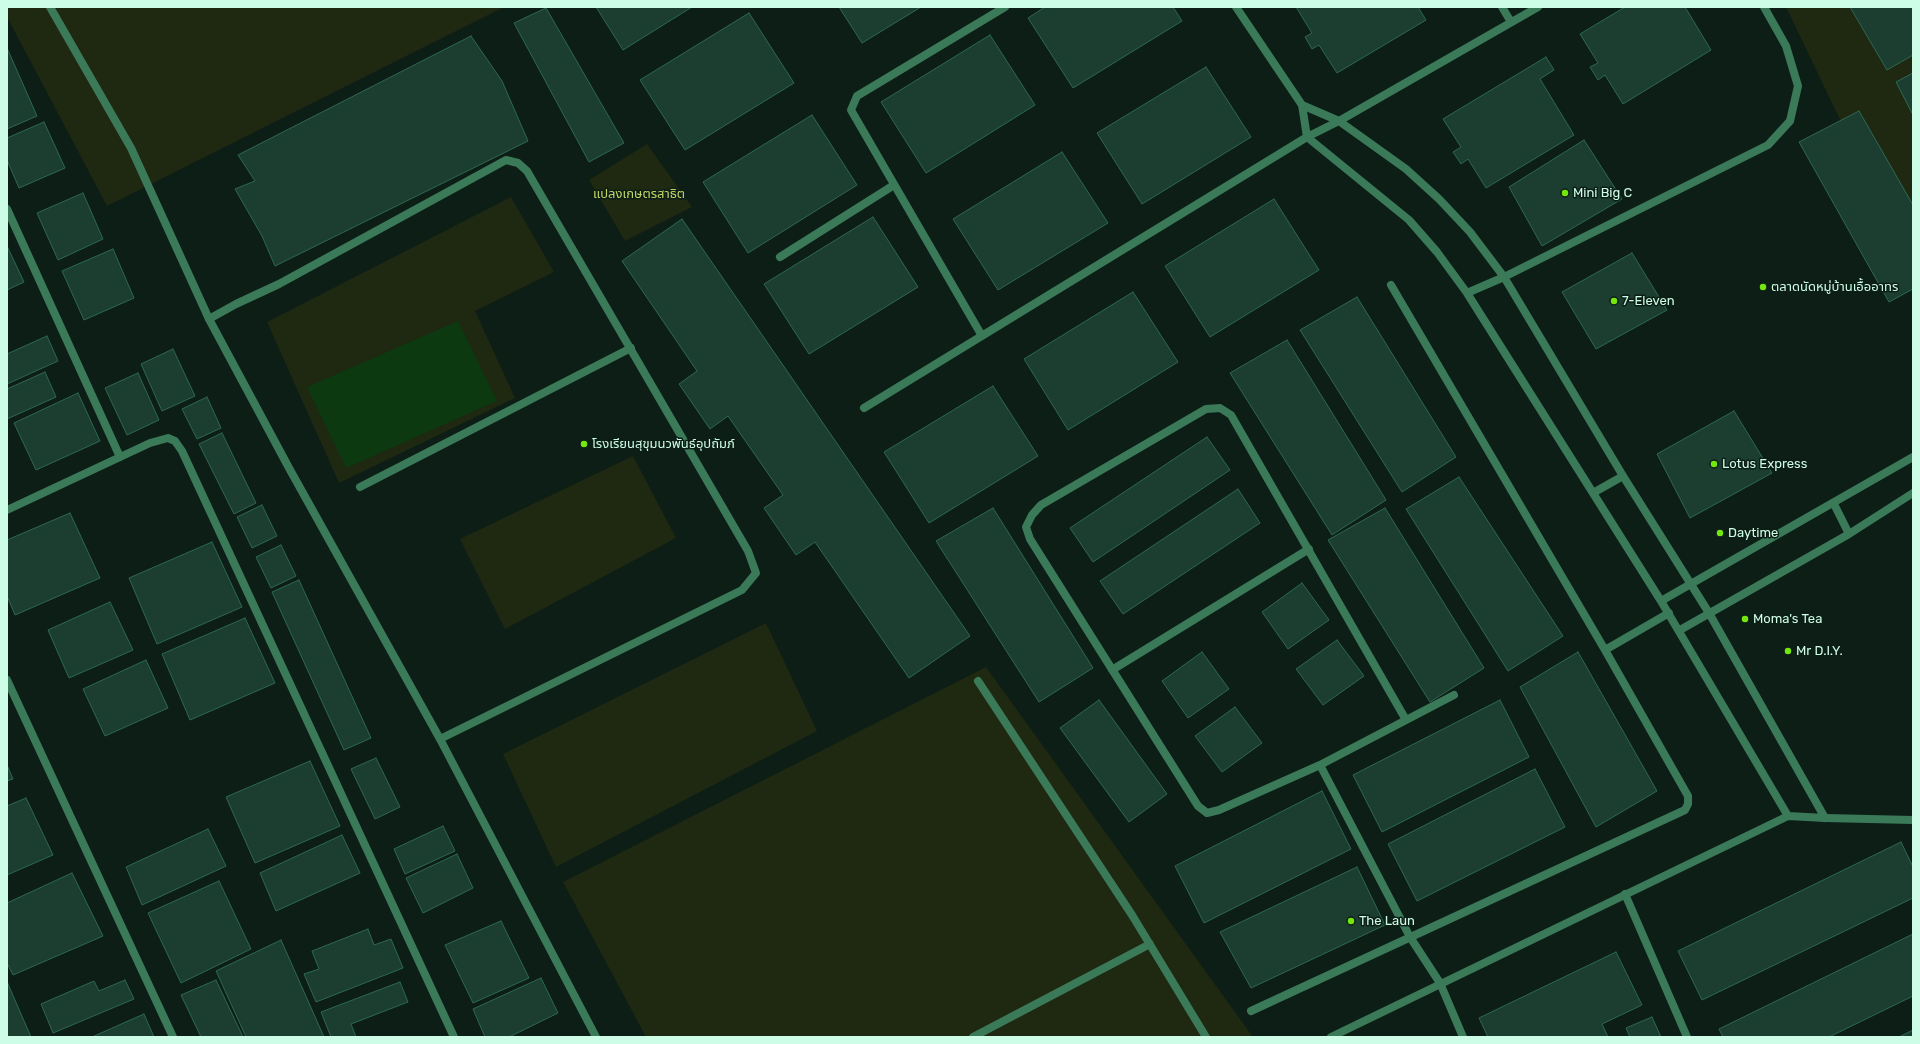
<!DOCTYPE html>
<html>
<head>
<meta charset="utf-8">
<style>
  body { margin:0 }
  #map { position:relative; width:1920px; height:1044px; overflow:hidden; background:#0d1e17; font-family:Rubik,sans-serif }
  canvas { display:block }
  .frame { position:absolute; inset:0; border:8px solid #cdfce7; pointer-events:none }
</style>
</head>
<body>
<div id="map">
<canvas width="1920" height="1044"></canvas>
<div class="frame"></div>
</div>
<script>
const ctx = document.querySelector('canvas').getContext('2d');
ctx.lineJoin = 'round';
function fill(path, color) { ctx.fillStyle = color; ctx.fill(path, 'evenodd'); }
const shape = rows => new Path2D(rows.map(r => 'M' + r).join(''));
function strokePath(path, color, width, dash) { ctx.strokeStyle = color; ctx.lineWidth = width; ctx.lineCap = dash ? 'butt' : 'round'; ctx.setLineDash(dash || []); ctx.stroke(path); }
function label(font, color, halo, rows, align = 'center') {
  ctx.font = font + ' Rubik,"Noto Sans Thai",sans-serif'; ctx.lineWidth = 3; ctx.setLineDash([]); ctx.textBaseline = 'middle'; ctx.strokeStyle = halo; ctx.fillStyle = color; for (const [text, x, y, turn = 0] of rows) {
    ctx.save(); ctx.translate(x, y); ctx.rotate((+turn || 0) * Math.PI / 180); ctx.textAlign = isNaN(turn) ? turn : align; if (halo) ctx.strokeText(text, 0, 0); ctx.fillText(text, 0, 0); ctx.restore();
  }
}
fill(shape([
  [7,7,504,7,107,206,7,17],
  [1786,7,1913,7,1913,272],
  [647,144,692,207,625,241,589,180],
  [511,197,554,272,475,311,515,398,339,483,267,322],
  [633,456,676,538,505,629,460,539],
  [766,623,817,731,556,867,503,754],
  [986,667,1253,1037,646,1037,563,882]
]), '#1f2811');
fill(shape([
  [458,321,497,401,346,468,307,387]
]), '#0c390f');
const building = shape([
  [596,7,692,7,623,50,596,7],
  [839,7,921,7,862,43,839,7],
  [1045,7,1173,7,1182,21,1073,88,1028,18,1045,7],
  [1296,7,1418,7,1426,20,1337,73,1319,45,1312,49,1305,37,1312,33,1296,7],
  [1625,7,1685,7,1711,50,1623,104,1605,75,1598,80,1590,67,1598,63,1580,34,1625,7],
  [1850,7,1913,7,1913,55,1887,70,1850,7],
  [546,8,624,143,589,162,514,23,546,8],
  [749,13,794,83,685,150,640,80,749,13],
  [990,35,1035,105,926,173,881,102,990,35],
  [471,36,502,81,528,141,275,266,262,236,235,189,255,181,238,155,471,36],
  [7,48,37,116,7,129,7,48],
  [1546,57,1554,70,1540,79,1574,135,1486,188,1468,159,1461,164,1453,152,1461,147,1443,119,1546,57],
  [1206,67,1251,137,1142,204,1097,133,1206,67],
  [1913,73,1913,115,1896,82,1913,73],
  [1859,111,1913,205,1913,289,1889,302,1799,142,1859,111],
  [812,115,857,185,748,253,703,182,812,115],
  [44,122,65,168,19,188,7,160,7,138,44,122],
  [1584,140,1622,199,1542,246,1509,187,1584,140],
  [1062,152,1108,223,998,290,953,219,1062,152],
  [83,193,103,239,58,260,37,213,83,193],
  [1274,199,1319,270,1210,337,1165,266,1274,199],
  [873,217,918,287,809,354,764,284,873,217],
  [682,219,970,636,909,678,815,542,796,555,764,508,783,495,728,416,710,429,679,384,697,371,622,261,682,219],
  [7,246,24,282,7,290,7,246],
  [113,249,134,298,84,320,62,271,113,249],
  [1632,253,1667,310,1596,349,1562,292,1632,253],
  [1133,292,1178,362,1068,430,1024,359,1133,292],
  [1357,297,1456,457,1402,492,1300,330,1357,297],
  [47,336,58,361,7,384,7,354,47,336],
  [1287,340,1386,500,1332,535,1230,373,1287,340],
  [173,349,195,396,162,411,141,364,173,349],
  [45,372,56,397,7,419,7,389,45,372],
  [138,373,159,420,127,435,105,388,138,373],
  [993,386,1038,456,929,523,884,452,993,386],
  [78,393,100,441,36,470,14,423,78,393],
  [207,397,221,428,197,439,182,409,207,397],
  [1734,411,1772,473,1690,518,1657,454,1734,411],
  [222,433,256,503,234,514,199,444,222,433],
  [1207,437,1230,470,1093,562,1070,528,1207,437],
  [1459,477,1563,636,1508,671,1406,509,1459,477],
  [1238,489,1260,523,1123,614,1100,581,1238,489],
  [262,505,277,536,252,548,237,517,262,505],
  [993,508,1093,668,1039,702,936,541,993,508],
  [1385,508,1484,668,1430,702,1328,540,1385,508],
  [70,513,100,578,15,615,7,596,7,540,70,513],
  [212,542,242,607,157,644,129,578,212,542],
  [281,545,296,576,271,588,256,557,281,545],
  [299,580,371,738,344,750,272,592,299,580],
  [1302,583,1329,620,1288,649,1262,612,1302,583],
  [110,602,133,650,69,678,48,630,110,602],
  [245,618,275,683,190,720,162,654,245,618],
  [1337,640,1364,676,1323,705,1296,669,1337,640],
  [1202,652,1229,689,1188,718,1162,681,1202,652],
  [1578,652,1657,791,1596,827,1520,687,1578,652],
  [146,660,168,708,105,736,83,689,146,660],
  [1099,700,1167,794,1129,822,1060,728,1099,700],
  [1500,700,1529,757,1382,832,1353,775,1500,700],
  [1235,707,1262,743,1222,772,1195,736,1235,707],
  [376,758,400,807,375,819,351,769,376,758],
  [310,761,340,826,255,863,226,797,310,761],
  [7,765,13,779,7,781,7,765],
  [1535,769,1565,827,1417,901,1388,844,1535,769],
  [1322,791,1351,849,1204,923,1175,866,1322,791],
  [26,798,53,855,7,875,7,806,26,798],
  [443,826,455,851,405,874,394,849,443,826],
  [208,829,226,866,142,905,126,867,208,829],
  [342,835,360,873,276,911,260,873,342,835],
  [1901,842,1913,867,1913,898,1702,1000,1678,951,1901,842],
  [457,854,473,888,423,913,406,878,457,854],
  [1357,867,1385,925,1251,988,1220,932,1357,867],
  [72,873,103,936,13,975,7,963,7,903,72,873],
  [219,881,251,949,181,983,148,913,219,881],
  [501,921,529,978,473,1003,445,945,501,921],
  [368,929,374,945,391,939,403,968,316,1002,304,974,319,969,312,951,368,929],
  [1913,934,1913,996,1829,1037,1723,1037,1719,1029,1913,934],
  [281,940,324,1037,246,1037,216,971,281,940],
  [1616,952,1642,1005,1602,1024,1608,1037,1488,1037,1479,1018,1616,952],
  [541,978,558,1013,509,1037,485,1037,473,1009,541,978],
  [125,980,134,999,53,1033,41,1004,94,981,99,991,125,980],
  [216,980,243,1037,201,1037,181,995,216,980],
  [400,982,408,1002,351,1024,356,1037,331,1037,321,1012,400,982],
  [8,984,31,1037,7,1037,7,985,8,984],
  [144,1014,154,1037,92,1037,144,1014],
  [1652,1017,1661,1037,1630,1037,1626,1028,1652,1017],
  [1913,1030,1913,1037,1899,1037,1913,1030]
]);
fill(building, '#1b3e31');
strokePath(building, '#2e6853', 1);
strokePath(shape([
  [209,319,236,304,279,284,506,160,518,163,527,171,748,551,756,573,742,590,440,739],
  [360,487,631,348],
  [978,681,1132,915,1206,1037],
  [1825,818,1913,820],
  [1440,983,1463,1037],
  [973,1037,1150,944]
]), '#3b7a59', 8);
strokePath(shape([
  [50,7,131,148,209,319,289,468,440,739,596,1037],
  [1236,7,1302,105,1307,137,1409,220,1437,252,1467,293,1661,601,1788,816],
  [1502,7,1511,22],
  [1302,105,1339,121,1406,169,1439,199,1470,232,1504,277,1623,476,1709,613,1825,818],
  [7,209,120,457],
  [780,257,894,185],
  [1467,293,1504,277,1768,145,1790,121,1798,86,1786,46,1764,7],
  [982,336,851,110,857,96,1005,7],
  [864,408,1307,137,1339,121,1538,7],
  [1593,493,1623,476],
  [1834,504,1849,534],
  [7,510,150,443,168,438,175,441,182,451,454,1037],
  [1661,601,1913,457],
  [1680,630,1849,534,1913,493],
  [1605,650,1669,613],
  [1112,670,1309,549],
  [7,680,173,1037],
  [1406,720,1231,415,1220,408,1206,409,1041,505,1032,515,1026,527,1030,539,1198,806,1207,813,1219,810,1320,765,1410,937,1440,983],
  [1320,765,1454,695],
  [1625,894,1687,1037],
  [1251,1011,1685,810,1688,804,1688,796,1605,650,1391,285],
  [1331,1037,1788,816,1825,818]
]), '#3b7a59', 8);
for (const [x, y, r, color] of [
  [1565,193,4,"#74e80e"],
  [1763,287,4,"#74e80e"],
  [1614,301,4,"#74e80e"],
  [584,444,4,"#74e80e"],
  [1714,464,4,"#74e80e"],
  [1720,533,4,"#74e80e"],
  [1745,619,4,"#74e80e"],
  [1788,651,4,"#74e80e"],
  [1351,921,4,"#74e80e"]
]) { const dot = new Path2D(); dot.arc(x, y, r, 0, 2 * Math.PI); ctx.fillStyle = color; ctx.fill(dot); strokePath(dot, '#0d1e17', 1.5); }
label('13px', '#cdfce7', '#0d1e17', [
  ["Mini Big C",1573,193],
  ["ตลาดนัดหมู่บ้านเอื้ออาทร",1771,287],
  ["7-Eleven",1622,301],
  ["โรงเรียนสุขุมนวพันธ์อุปถัมภ์",592,444],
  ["Lotus Express",1722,464],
  ["Daytime",1728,533],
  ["Moma's Tea",1753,619],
  ["Mr D.I.Y.",1796,651],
  ["The Laun",1359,921]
], 'left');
label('13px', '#c1d75f', '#0d1e17', [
  ["แปลงเกษตรสาธิต",639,194]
]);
</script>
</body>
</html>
